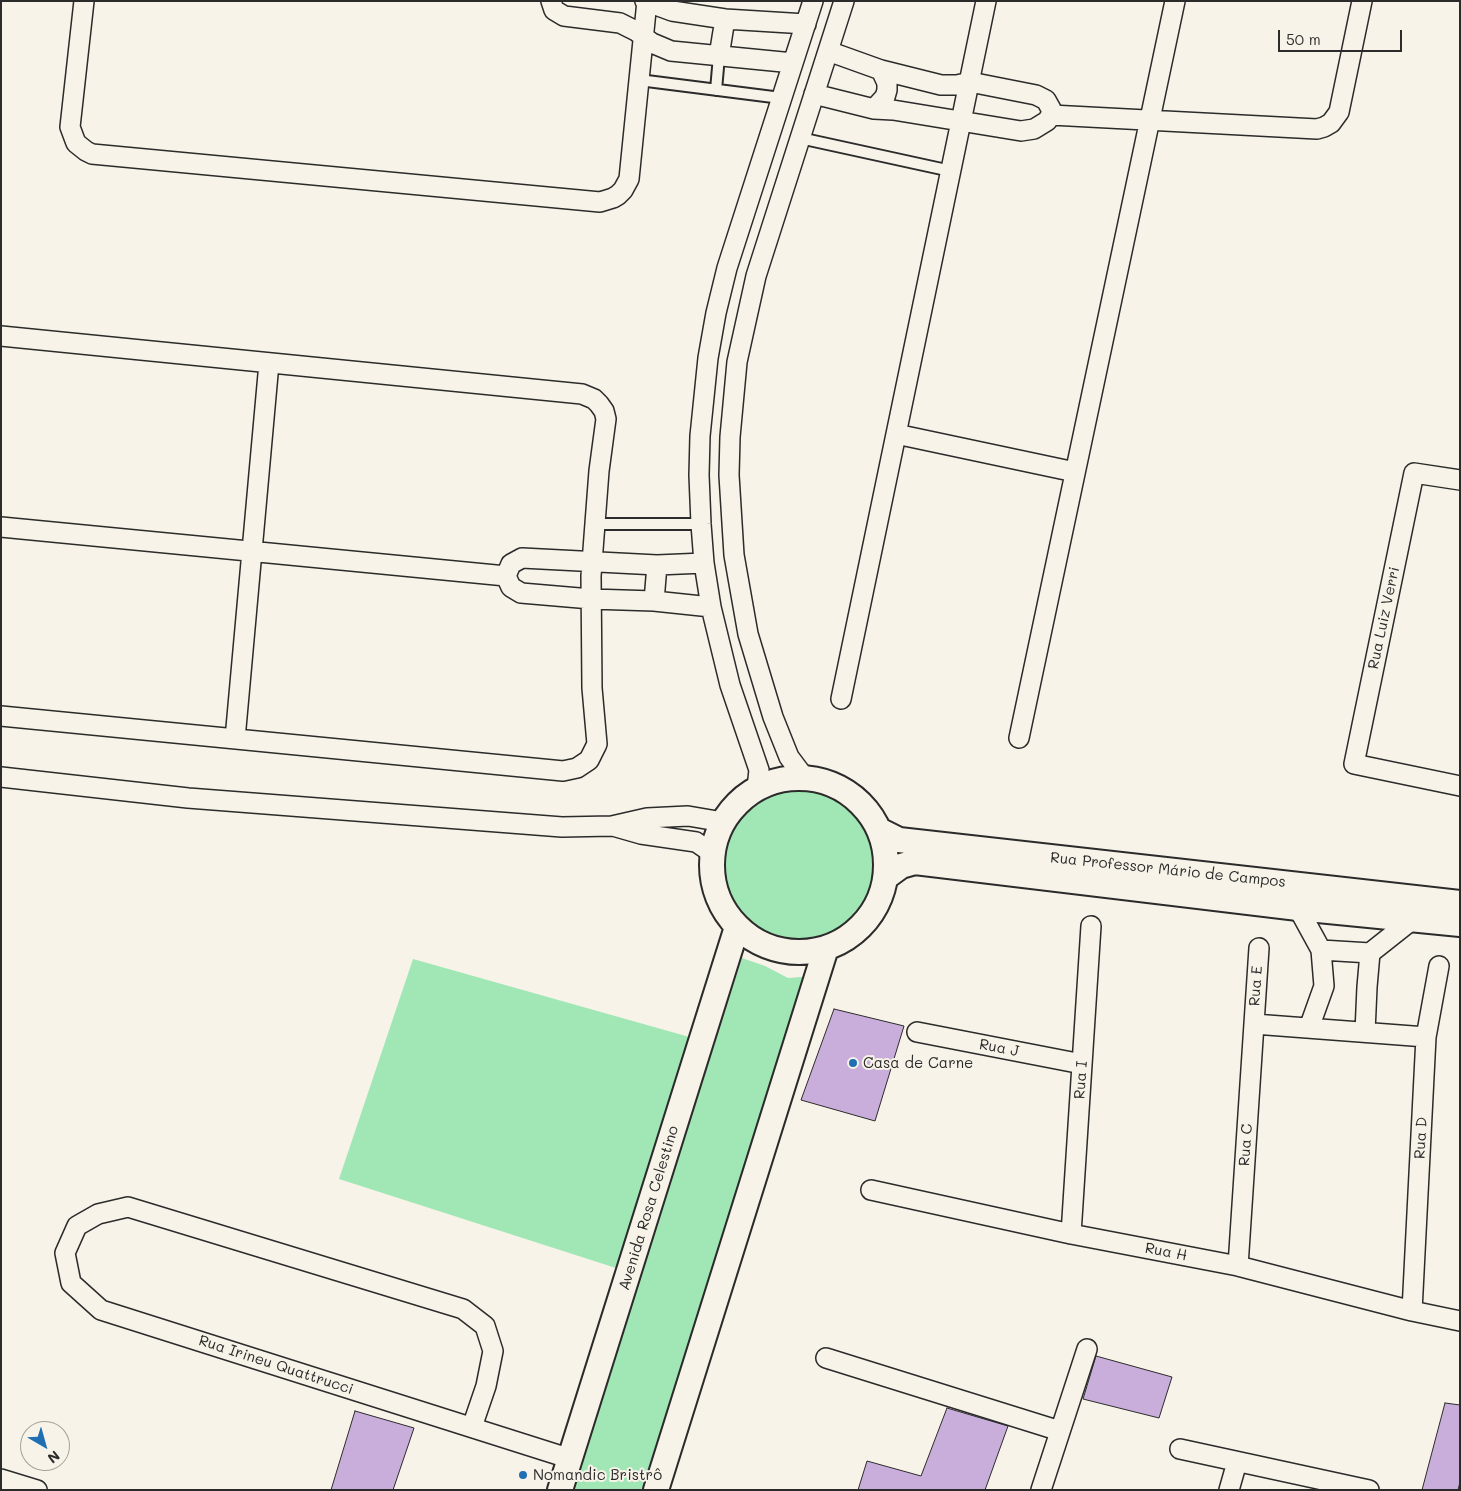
<!DOCTYPE html>
<html>
<head>
<meta charset="utf-8">
<style>
  body { margin:0 }
  #map { position:relative; width:1461px; height:1491px; overflow:hidden; background:#f7f3e8; font-family:Mali,sans-serif }
  canvas { display:block }
  .frame { position:absolute; inset:0; border:2px solid #2b2b2b; pointer-events:none }
  .north { position:absolute; left:20px; top:1421px; width:50px; height:50px; box-sizing:border-box; background:#f7f3e8; border:1px solid #a5a39c; border-radius:50%; rotate:142deg; font-size:14px; font-weight:700; line-height:20px; text-align:center; color:#2b2b2b }
  .north::after { content:''; display:block; margin:auto; width:18px; height:22px; background:#1f6fb2; clip-path:polygon(50% 0,100% 100%,50% 72%,0 100%) }
  .scale { position:absolute; left:1278px; top:30px; width:124px; height:22px; box-sizing:border-box; border:2px solid #2b2b2b; border-top:0; padding-left:6px; font-size:15px; line-height:18px; white-space:nowrap; color:#2b2b2b; -webkit-text-stroke:4px #f7f3e8; paint-order:stroke }
</style>
</head>
<body>
<div id="map">
<canvas width="1461" height="1491"></canvas>
<div class="frame"></div>
<div class="north">N</div>
<div class="scale">50 m</div>
</div>
<script>
const ctx = document.querySelector('canvas').getContext('2d');
ctx.lineJoin = 'round';
function fill(path, color) { ctx.fillStyle = color; ctx.fill(path, 'evenodd'); }
const shape = rows => new Path2D(rows.map(r => 'M' + r).join(''));
function strokePath(path, color, width, dash) { ctx.strokeStyle = color; ctx.lineWidth = width; ctx.lineCap = dash ? 'butt' : 'round'; ctx.setLineDash(dash || []); ctx.stroke(path); }
function label(font, color, halo, rows, align = 'center') {
  ctx.font = font + ' Mali,sans-serif'; ctx.lineWidth = 4; ctx.setLineDash([]); ctx.textBaseline = 'middle'; ctx.strokeStyle = halo; ctx.fillStyle = color; for (const [text, x, y, turn = 0] of rows) {
    ctx.save(); ctx.translate(x, y); ctx.rotate((+turn || 0) * Math.PI / 180); ctx.textAlign = isNaN(turn) ? turn : align; if (halo) ctx.strokeText(text, 0, 0); ctx.fillText(text, 0, 0); ctx.restore();
  }
}
fill(shape([
  '724 865a75 75 0 1 1 150 0a75 75 0 1 1-150 0Z',
  [742,958,765,966,788,978,813,976,644,1490,571,1490],
  [413,959,693,1038,619,1269,339,1179]
]), '#a1e7b5');
const building = shape([
  [834,1009,904,1026,875,1121,801,1100,834,1009],
  [1096,1356,1172,1377,1159,1418,1083,1399,1096,1356],
  [1445,1403,1460,1405,1460,1482,1458,1490,1422,1490,1445,1403],
  [947,1408,1008,1426,985,1490,858,1490,867,1461,921,1476,947,1408],
  [355,1411,414,1428,393,1490,331,1490,355,1411]
]);
fill(building, '#c9aedb');
strokePath(building, '#2b2b2b', 1);
const service = shape([
  [639,80,781,98],
  [716,90,719,56],
  [800,138,951,171],
  [594,524,701,524]
]);
const minor = shape([
  [84,1,70,127,76,143,86,151,92,154,600,202,613,198,618,195,623,190,629,179,647,1],
  [551,1,554,10,564,16,620,23,636,31,652,43,671,51,793,63],
  [645,1,672,11,725,19,806,24],
  [719,56,725,19],
  [814,94,874,109,893,110,1021,131,1034,129,1047,121,1051,115,1051,109,1046,100,1036,95,970,82,957,85,941,85,881,70,828,51],
  [874,109,885,97,887,90,887,83,881,70],
  [1051,115,1317,129,1324,127,1331,123,1339,112,1362,1],
  [1,336,582,394,594,399,599,404,604,411,606,419,599,471,591,576,592,688,597,744,589,760,577,768,563,771,1,716],
  [896,434,1075,472],
  [1460,480,1414,473,1354,764,1460,786],
  [1,527,506,576],
  [704,563,657,565,522,558,511,564,506,576,511,587,521,593,591,599,654,601,711,607],
  [654,601,657,565],
  [841,699,986,1],
  [1019,738,1175,1],
  [235,739,269,363],
  [1,777,188,798,562,827,612,826,647,818,688,816,723,822],
  [804,777,789,757,773,717,748,634,734,555,729,475,730,437,737,362,756,276,844,1],
  [757,788,759,770,730,685,711,607,704,563,701,524,699,475,700,436,708,358,716,313,727,268,813,1],
  [613,826,641,834,696,842,712,853],
  [1301,897,1298,908,1321,950,1370,953,1413,919],
  [1254,1024,1426,1037],
  [1309,1028,1324,986,1321,950],
  [917,1032,1082,1064],
  [1365,1032,1367,987,1370,953],
  [871,1190,1071,1234,1238,1266,1412,1311,1460,1321],
  [1071,1234,1091,926],
  [1238,1266,1259,948],
  [1412,1311,1426,1037,1439,966],
  [826,1358,1060,1431],
  [472,1427,486,1386,493,1351,485,1326,463,1309,128,1207,98,1214,77,1226,65,1253,71,1283,101,1310,571,1459],
  [1180,1449,1369,1490],
  [1,1479,37,1490],
  [1041,1490,1087,1349],
  [1229,1490,1237,1462]
]);
const tertiary = shape([
  '712 865a87 87 0 1 1 174 0a87 87 0 1 1-174 0Z',
  [879,830,899,840,1460,903],
  [886,877,901,866,915,862,1298,908,1460,924],
  [560,1490,737,927],
  [656,1490,826,948]
]);
strokePath(service, '#2b2b2b', 14);
strokePath(minor, '#2b2b2b', 22);
strokePath(tertiary, '#2b2b2b', 28);
strokePath(service, '#f7f3e8', 10);
strokePath(minor, '#f7f3e8', 19);
strokePath(tertiary, '#f7f3e8', 24);
for (const [x, y, r, color] of [
  [853,1063,5,"#1f6fb2"],
  [523,1475,5,"#1f6fb2"]
]) { const dot = new Path2D(); dot.arc(x, y, r, 0, 2 * Math.PI); ctx.fillStyle = color; ctx.fill(dot); strokePath(dot, '#f7f3e8', 2); }
label('15px', '#2b2b2b', '#f7f3e8', [
  ["Rua Luiz Verri",1384,618,-78],
  ["Rua Professor Mário de Campos",1168,870,6],
  ["Rua E",1256,986,-86],
  ["Rua J",999,1048,11],
  ["Rua I",1081,1080,-86],
  ["Rua D",1421,1138,-87],
  ["Rua C",1246,1145,-86],
  ["Avenida Rosa Celestino",649,1208,-73],
  ["Rua H",1166,1252,11],
  ["Rua Irineu Quattrucci",276,1365,18]
]);
label('15px', '#2b2b2b', '#f7f3e8', [
  ["Casa de Carne",863,1063],
  ["Nomandic Bristrô",533,1475]
], 'left');
</script>
</body>
</html>
